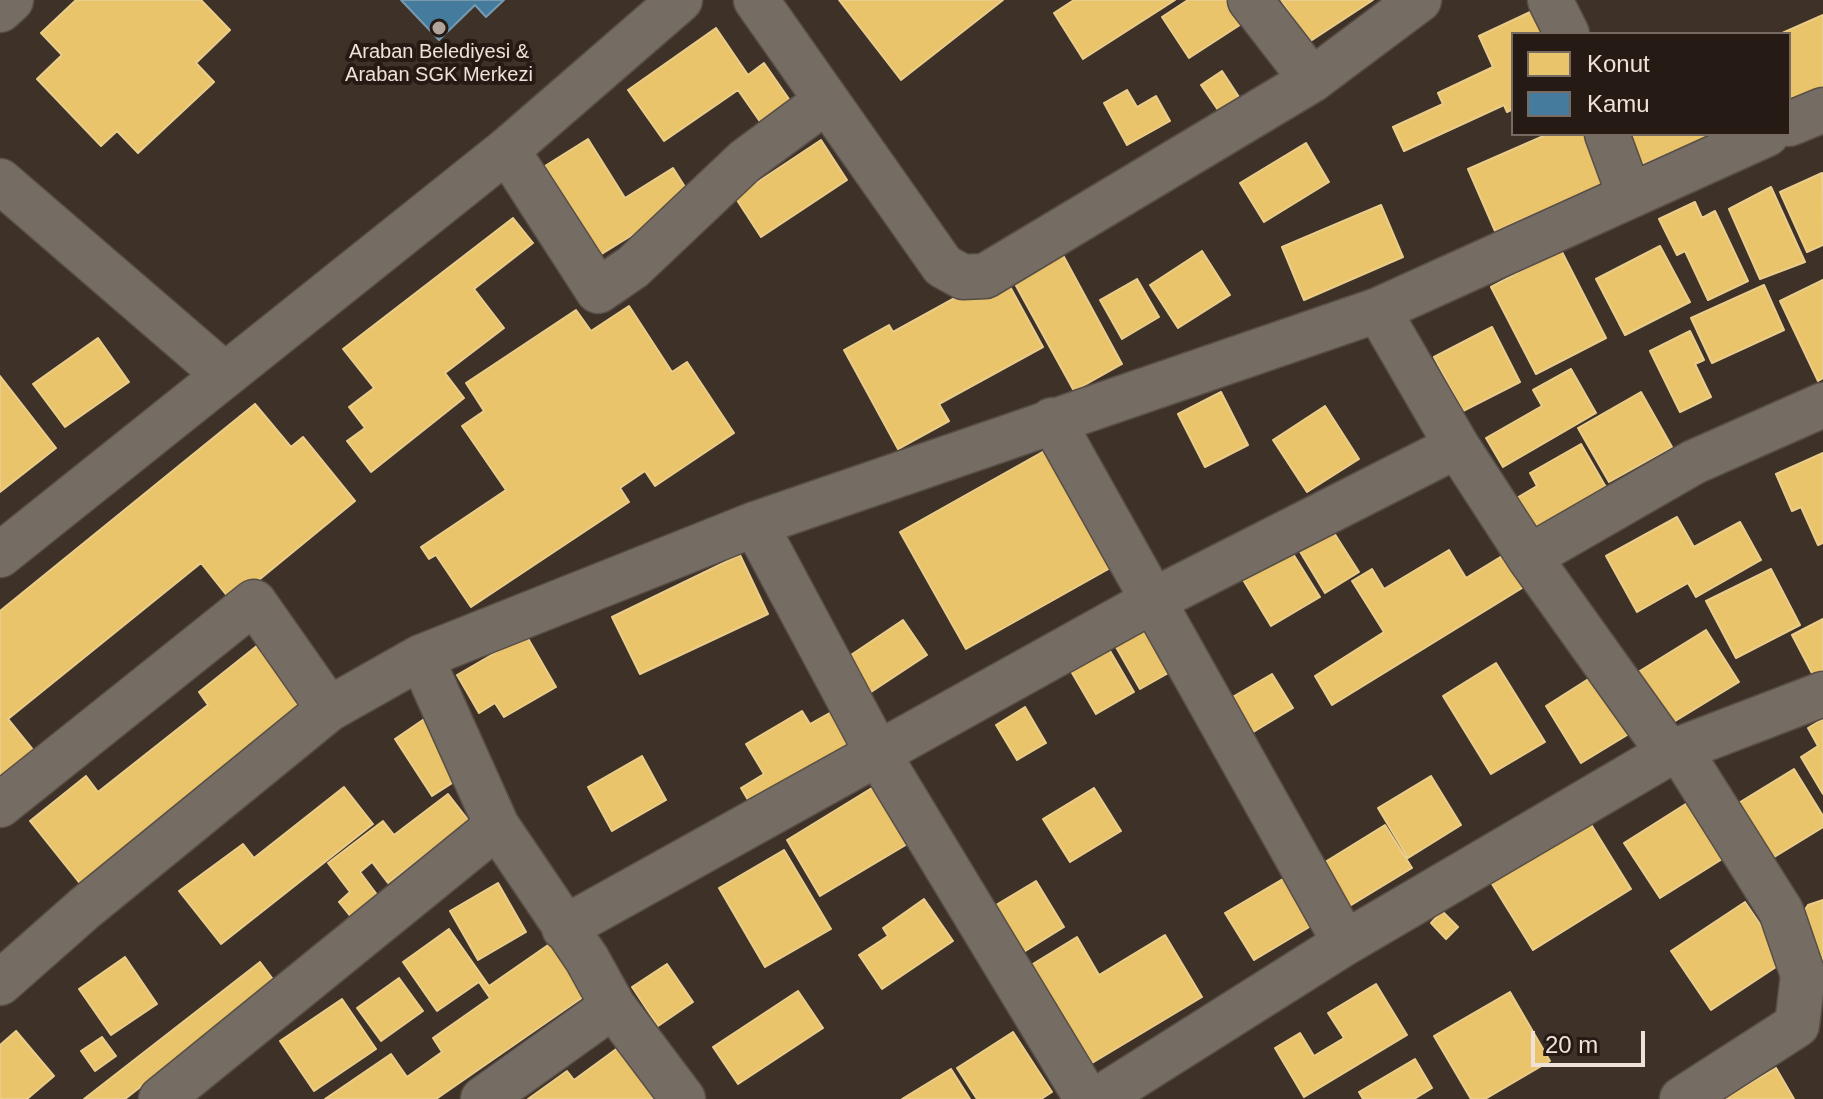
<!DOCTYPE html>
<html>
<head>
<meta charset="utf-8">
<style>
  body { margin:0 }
  #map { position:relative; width:1823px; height:1099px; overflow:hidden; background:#3e3228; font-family:Arial,sans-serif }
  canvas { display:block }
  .legend { position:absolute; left:1511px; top:32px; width:280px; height:104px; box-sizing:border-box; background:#251b14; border:2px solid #766a62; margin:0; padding:10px 14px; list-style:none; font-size:24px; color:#efe1d7 }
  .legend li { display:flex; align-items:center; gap:16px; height:40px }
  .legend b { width:40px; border:2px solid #766a62 }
  .scale { position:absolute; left:1531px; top:1031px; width:114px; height:36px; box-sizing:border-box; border:4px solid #efe1d7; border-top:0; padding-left:10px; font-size:24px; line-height:28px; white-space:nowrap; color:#efe1d7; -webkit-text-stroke:6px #251b14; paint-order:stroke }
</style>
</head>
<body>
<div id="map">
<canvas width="1823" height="1099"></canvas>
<ul class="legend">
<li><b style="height:22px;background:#e9c46a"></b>Konut</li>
<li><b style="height:22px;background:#457b9d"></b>Kamu</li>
</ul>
<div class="scale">20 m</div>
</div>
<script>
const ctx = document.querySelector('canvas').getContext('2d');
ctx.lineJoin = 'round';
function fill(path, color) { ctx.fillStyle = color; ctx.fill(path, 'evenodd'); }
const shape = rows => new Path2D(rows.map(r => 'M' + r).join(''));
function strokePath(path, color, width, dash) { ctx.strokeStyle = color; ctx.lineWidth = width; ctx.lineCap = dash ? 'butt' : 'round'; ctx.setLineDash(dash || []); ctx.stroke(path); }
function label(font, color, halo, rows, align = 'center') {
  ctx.font = font + ' Arial,sans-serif'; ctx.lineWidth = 8; ctx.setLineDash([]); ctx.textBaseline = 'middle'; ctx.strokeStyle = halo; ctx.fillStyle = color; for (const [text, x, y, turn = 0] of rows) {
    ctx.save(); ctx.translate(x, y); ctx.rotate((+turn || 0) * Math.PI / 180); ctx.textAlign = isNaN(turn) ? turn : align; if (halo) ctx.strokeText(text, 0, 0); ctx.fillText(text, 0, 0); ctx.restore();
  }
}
const homes = shape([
  [76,0,201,0,230,30,196,63,214,82,138,153,117,131,101,146,37,79,62,55,41,33,76,0],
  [839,0,1003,0,901,80,839,0],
  [1074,0,1175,0,1083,59,1054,13,1074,0],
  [1188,0,1232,0,1246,21,1189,58,1162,17,1188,0],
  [1281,0,1373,0,1309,42,1281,0],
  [1543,6,1556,34,1513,34,1513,109,1507,112,1504,105,1404,151,1393,127,1443,104,1438,93,1493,67,1479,36,1543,6],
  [1823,15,1823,90,1789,105,1789,34,1780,34,1823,15],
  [716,28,748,75,764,63,791,102,761,123,738,90,664,141,628,90,716,28],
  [1222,71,1239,97,1218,110,1201,85,1222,71],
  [1127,90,1137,107,1156,96,1170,121,1127,145,1104,103,1127,90],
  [1548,134,1590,134,1611,181,1495,231,1468,169,1548,134],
  [1617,134,1715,134,1632,169,1617,134],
  [588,139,625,198,673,168,692,198,600,255,545,166,588,139],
  [821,140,847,180,761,237,735,197,821,140],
  [1306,143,1329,182,1264,222,1240,183,1306,143],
  [1822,173,1823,245,1807,252,1780,192,1822,173],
  [1771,187,1805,262,1760,279,1729,209,1771,187],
  [1695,202,1702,218,1715,211,1748,281,1708,300,1685,251,1677,255,1659,219,1695,202],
  [1381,205,1403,257,1304,300,1282,247,1381,205],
  [513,218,533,243,474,289,504,328,445,373,464,398,371,472,347,441,365,428,349,407,374,388,343,349,513,218],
  [1058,246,1122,364,1074,391,1009,273,1058,246],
  [1660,246,1690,302,1625,335,1596,279,1660,246],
  [1561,250,1606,338,1536,374,1491,287,1561,250],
  [1202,251,1230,295,1178,328,1150,285,1202,251],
  [1002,272,1043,347,939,404,949,421,898,449,844,350,889,325,893,332,1002,272],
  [1137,279,1159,317,1122,339,1100,300,1137,279],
  [1823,280,1823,378,1818,381,1780,301,1823,280],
  [1764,285,1784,330,1712,363,1691,318,1764,285],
  [629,306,672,372,687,362,734,433,655,486,645,471,620,488,629,502,471,607,436,555,429,559,421,547,506,490,462,426,484,411,466,383,576,310,591,331,629,306],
  [1492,327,1520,382,1463,411,1434,357,1492,327],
  [1690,331,1704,360,1695,364,1711,397,1680,412,1650,351,1690,331],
  [98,338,129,382,65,427,33,384,98,338],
  [1571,369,1596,413,1503,467,1486,438,1542,406,1533,390,1571,369],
  [0,376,56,448,0,492,0,376],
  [1221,392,1248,445,1205,467,1178,414,1221,392],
  [1641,392,1672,447,1609,482,1578,428,1641,392],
  [255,404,291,447,303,437,355,501,232,602,201,563,8,719,42,761,0,795,0,611,255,404],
  [1325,406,1359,459,1307,492,1273,440,1325,406],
  [1581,444,1607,489,1533,532,1515,499,1537,486,1530,473,1581,444],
  [1046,450,1112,567,966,649,900,532,1046,450],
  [1823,453,1823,543,1818,545,1801,507,1792,511,1776,474,1823,453],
  [1677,517,1694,547,1740,522,1761,560,1696,597,1688,583,1637,612,1606,556,1677,517],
  [1329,525,1359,572,1325,593,1296,545,1329,525],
  [1290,549,1320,597,1271,626,1242,578,1290,549],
  [1449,550,1466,578,1507,553,1527,585,1332,705,1315,676,1384,632,1352,581,1372,569,1384,589,1449,550],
  [740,555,768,614,640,674,612,617,740,555],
  [1771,569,1800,625,1736,658,1706,601,1771,569],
  [1151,617,1179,667,1140,689,1112,640,1151,617],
  [1823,619,1823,672,1814,677,1792,635,1823,619],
  [903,620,927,655,871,692,848,657,903,620],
  [1706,630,1739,682,1667,726,1635,674,1706,630],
  [526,635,556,687,504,717,495,703,479,713,457,675,526,635],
  [263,641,317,708,86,891,30,821,86,776,98,792,208,705,199,692,263,641],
  [1106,644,1134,692,1096,714,1068,666,1106,644],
  [1496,663,1545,742,1491,774,1443,696,1496,663],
  [1601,671,1637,729,1581,763,1546,706,1601,671],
  [1272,674,1293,708,1245,737,1224,702,1272,674],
  [1025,707,1046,743,1017,760,996,725,1025,707],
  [835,710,854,742,754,810,741,788,764,774,746,744,802,711,810,724,835,710],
  [433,713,471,771,432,796,395,739,433,713],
  [1823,719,1823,794,1801,757,1818,746,1808,728,1823,719],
  [642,756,666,800,612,831,588,787,642,756],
  [1794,769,1823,816,1823,827,1771,859,1737,804,1794,769],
  [1431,776,1461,825,1408,858,1378,808,1431,776],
  [880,783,914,840,820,896,787,840,880,783],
  [344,787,373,824,221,944,179,891,243,844,254,858,344,787],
  [1094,788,1121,831,1070,862,1043,819,1094,788],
  [448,794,469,821,388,883,372,862,360,872,378,896,351,917,339,902,350,892,328,863,383,821,394,835,448,794],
  [1692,800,1727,856,1660,898,1624,843,1692,800],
  [1587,818,1631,889,1533,950,1489,879,1587,818],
  [1385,825,1412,868,1343,910,1317,867,1385,825],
  [784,850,831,929,765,967,719,888,784,850],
  [1288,876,1316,923,1254,960,1225,913,1288,876],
  [1036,881,1064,927,1014,958,986,911,1036,881],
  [498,883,526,932,478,960,450,911,498,883],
  [924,899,953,941,882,989,859,955,888,936,883,928,924,899],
  [1823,900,1823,978,1798,921,1808,905,1823,900],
  [1745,902,1785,961,1711,1010,1671,951,1745,902],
  [1442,911,1458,927,1446,939,1431,923,1442,911],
  [449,929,489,986,551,943,586,995,436,1099,325,1099,391,1054,407,1077,442,1052,433,1038,490,998,479,982,437,1011,403,962,449,929],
  [1165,935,1202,997,1082,1069,1023,970,1077,937,1099,975,1165,935],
  [125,957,157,1004,111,1035,79,989,125,957],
  [260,962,275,982,125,1099,84,1099,260,962],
  [667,964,693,1002,658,1026,632,987,667,964],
  [399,978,423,1011,381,1041,357,1008,399,978],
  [1376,984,1407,1035,1304,1097,1275,1048,1300,1033,1314,1056,1344,1038,1328,1013,1376,984],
  [798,991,823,1028,738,1084,713,1047,798,991],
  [1510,992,1550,1061,1485,1099,1471,1099,1434,1036,1510,992],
  [342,999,376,1049,314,1091,280,1041,342,999],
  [16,1031,54,1076,27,1099,0,1099,0,1045,16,1031],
  [1013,1032,1052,1092,1041,1099,977,1099,957,1068,1013,1032],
  [102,1037,116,1056,95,1071,81,1051,102,1037],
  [619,1047,657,1099,528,1099,567,1071,574,1080,619,1047],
  [1415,1059,1432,1088,1414,1099,1363,1099,1359,1092,1415,1059],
  [1776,1068,1794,1099,1724,1099,1776,1068],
  [951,1069,970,1099,902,1099,951,1069]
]);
fill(homes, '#e9c46a');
strokePath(homes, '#ebcd8b', 2);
const public = shape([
  [401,0,504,0,486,17,475,5,439,40,401,0]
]);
fill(public, '#457b9d');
strokePath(public, '#789aae', 2);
const street = shape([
  [756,0,943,266,963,277,985,276,1312,80,1419,0],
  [1250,0,1312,80],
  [1550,0,1567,34],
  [0,10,11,0],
  [1789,124,1823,110],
  [1607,134,1629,194],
  [507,150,598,291,633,267,745,161,826,101],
  [0,181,225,375],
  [1378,310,1457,446,1529,557,1669,753],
  [1052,420,1345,943],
  [755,524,877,752,1087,1099],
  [1529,557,1694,462,1823,405],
  [421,657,497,826,587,959,613,1006,683,1099],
  [1679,749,1781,911,1803,975,1797,1025,1682,1099],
  [0,805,254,602,329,709],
  [564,928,1154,600,1457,446],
  [0,983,85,908,329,709,421,657,755,524,1378,310,1767,134],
  [161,1099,497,826],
  [483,1099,613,1006],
  [1098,1099,1345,943,1669,753,1823,694]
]);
const secondary = shape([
  [0,555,507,150,680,0]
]);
strokePath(street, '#584e46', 47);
strokePath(secondary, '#584e46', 47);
strokePath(street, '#756c64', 44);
strokePath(secondary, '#756c64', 44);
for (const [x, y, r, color] of [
  [439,28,8,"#b1a49a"]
]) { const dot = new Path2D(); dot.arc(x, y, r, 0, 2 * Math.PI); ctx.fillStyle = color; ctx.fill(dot); strokePath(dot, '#251b14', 3); }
label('20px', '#efe1d7', '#251b14', [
  ["Araban Belediyesi &",439,52],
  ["Araban SGK Merkezi",439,75]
]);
</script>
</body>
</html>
